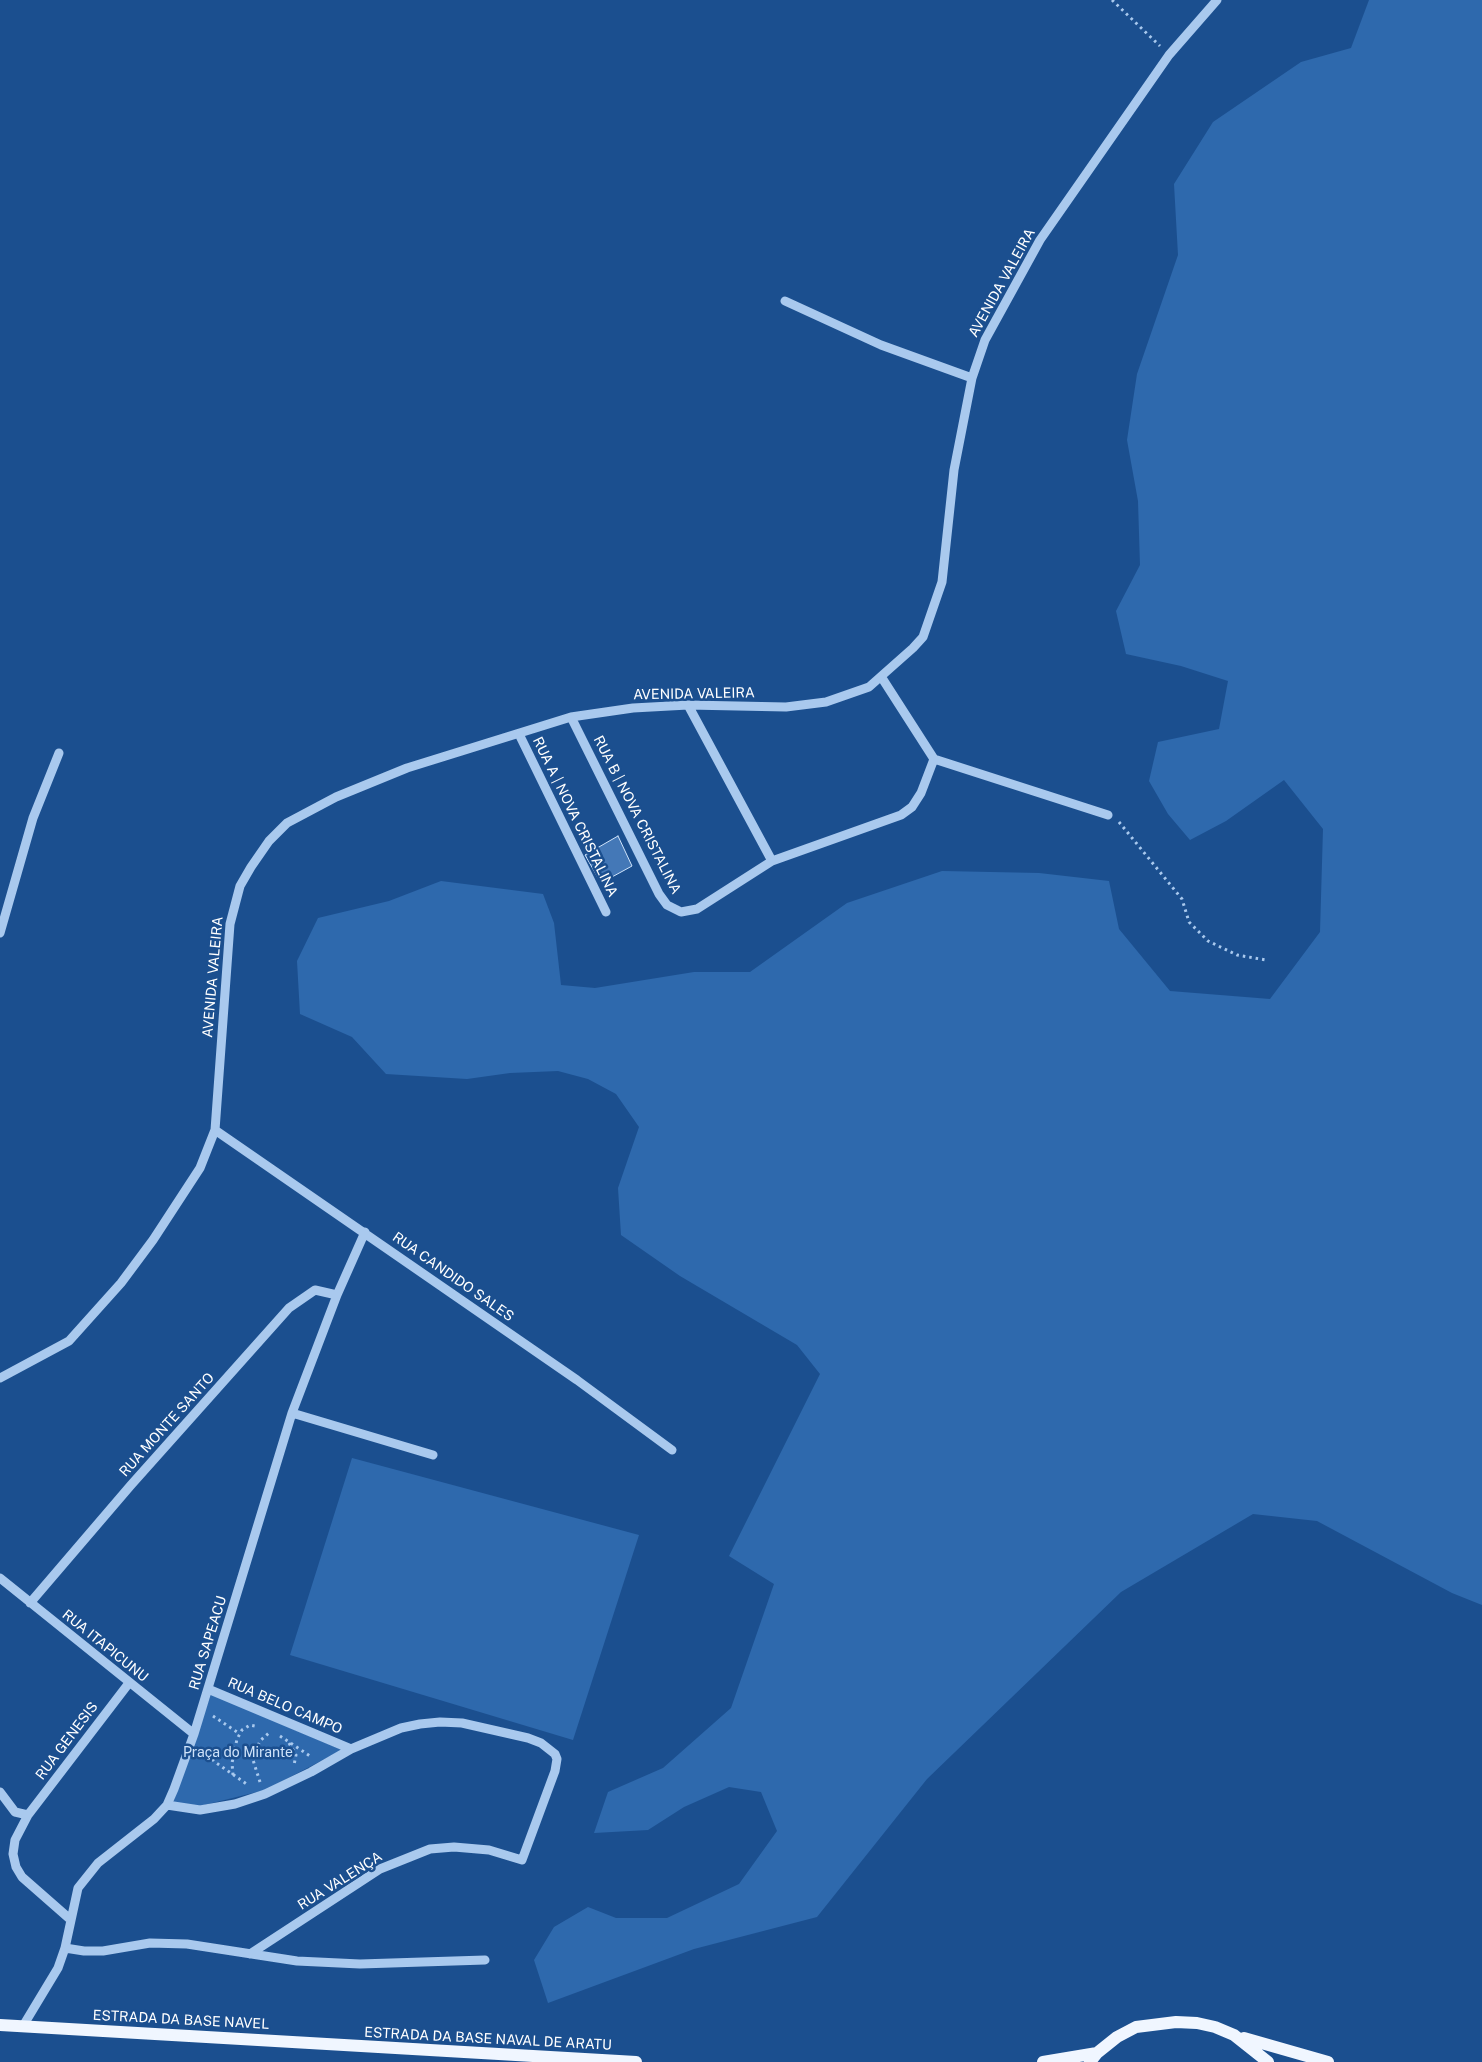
<!DOCTYPE html>
<html>
<head>
<meta charset="utf-8">
<style>
  body { margin:0 }
  canvas { display:block; background:#1b4f8f }
</style>
</head>
<body>
<canvas width="1482" height="2062"></canvas>
<script>
const ctx = document.querySelector('canvas').getContext('2d');
ctx.lineJoin = 'round';
function fill(path, color) { ctx.fillStyle = color; ctx.fill(path, 'evenodd'); }
const shape = rows => new Path2D(rows.map(r => 'M' + r).join(''));
function strokePath(path, color, width, dash) { ctx.strokeStyle = color; ctx.lineWidth = width; ctx.lineCap = dash ? 'butt' : 'round'; ctx.setLineDash(dash || []); ctx.stroke(path); }
function label(font, color, halo, rows, align = 'center') {
  ctx.font = font + ' "Public Sans",sans-serif'; ctx.lineWidth = 5; ctx.setLineDash([]); ctx.textBaseline = 'middle'; ctx.strokeStyle = halo; ctx.fillStyle = color; for (const [text, x, y, turn = 0] of rows) {
    ctx.save(); ctx.translate(x, y); ctx.rotate((+turn || 0) * Math.PI / 180); ctx.textAlign = isNaN(turn) ? turn : align; if (halo) ctx.strokeText(text, 0, 0); ctx.fillText(text, 0, 0); ctx.restore();
  }
}
fill(shape([
  [1369,0,1482,0,1482,1605,1452,1593,1317,1521,1253,1514,1121,1592,927,1779,817,1917,694,1949,548,2003,534,1960,554,1927,588,1907,616,1918,667,1918,739,1884,777,1831,761,1792,729,1787,684,1807,648,1830,594,1833,608,1792,663,1768,731,1708,774,1584,729,1556,820,1374,797,1345,680,1276,621,1235,618,1188,639,1127,616,1094,588,1079,558,1071,510,1073,467,1079,386,1074,352,1037,300,1014,297,961,318,918,389,901,441,881,543,894,554,923,561,985,595,988,694,972,750,972,847,903,942,871,1039,873,1109,881,1119,929,1170,991,1270,999,1320,932,1323,829,1284,780,1226,821,1190,840,1168,814,1149,781,1158,742,1219,729,1228,681,1181,666,1126,654,1116,611,1140,565,1138,501,1127,440,1137,374,1178,255,1174,184,1213,122,1301,62,1351,48],
  [352,1458,639,1535,573,1740,290,1655],
  [211,1694,342,1750,265,1790,200,1806,173,1803]
]), '#2e69ad');
const building = shape([
  [618,836,632,866,601,883,585,855,618,836]
]);
fill(building, '#4478b7');
strokePath(building, '#cfe3fa', 1);
strokePath(shape([
  [1112,0,1160,46],
  [1119,822,1182,899,1189,922,1208,941,1237,955,1266,960],
  [213,1716,240,1734],
  [280,1736,310,1756],
  [289,1743,296,1755,294,1765],
  [203,1750,215,1762,248,1785],
  [233,1775,232,1763,237,1739,242,1730,250,1725,255,1726],
  [260,1782,253,1760,255,1750,261,1740,270,1732]
]), '#a9c9ee', 3, [2.5, 4]);
strokePath(shape([
  [785,301,881,345,972,378],
  [882,678,934,759],
  [688,705,772,861],
  [571,717,659,894,667,905,681,912,697,909,772,861,901,815,912,807,921,793,934,759],
  [519,734,606,912],
  [934,759,1108,815],
  [0,933,33,818,59,753],
  [215,1130,577,1380,672,1450],
  [0,1378,69,1341,121,1283,153,1240,200,1168,215,1130,230,924,240,886,251,867,269,841,287,823,336,797,407,768,571,717,633,708,688,705,786,707,826,702,869,687,913,648,923,637,942,582,954,470,972,378,985,340,1040,240,1169,55,1217,0],
  [292,1413,433,1455],
  [0,1578,194,1734],
  [30,1603,131,1485,289,1308,315,1290,337,1295],
  [208,1689,351,1749],
  [0,1792,15,1812,28,1815],
  [167,1805,200,1810,235,1804,265,1794,311,1772,351,1749,401,1728,420,1724,440,1722,462,1723,528,1738,541,1743,555,1754,557,1759,555,1771,522,1860,489,1850,454,1847,430,1849,380,1869,250,1954],
  [71,1920,22,1877,16,1867,13,1854,15,1840,28,1815,129,1683],
  [65,1948,84,1951,103,1951,150,1943,187,1944,297,1961,360,1964,485,1960],
  [23,2026,58,1968,65,1948,78,1888,98,1863,154,1819,167,1805,174,1789,194,1734,292,1413,337,1295,365,1232]
]), '#a9c9ee', 9);
strokePath(shape([
  [0,2025,636,2062],
  [1244,2038,1328,2062],
  [1043,2062,1097,2053],
  [1090,2062,1097,2053,1117,2037,1136,2027,1176,2022,1197,2023,1215,2027,1234,2035,1268,2062]
]), '#f0f6ff', 12);
label('14px', '#fff', '#1b4f8f', [
  ["AVENIDA VALEIRA",1002,283,-61],
  ["AVENIDA VALEIRA",694,694,-1],
  ["RUA B | NOVA CRISTALINA",637,815,63],
  ["RUA A | NOVA CRISTALINA",575,817,64],
  ["AVENIDA VALEIRA",213,977,-85],
  ["RUA CANDIDO SALES",453,1277,35],
  ["RUA MONTE SANTO",167,1425,-48],
  ["RUA SAPEACU",208,1643,-73],
  ["RUA ITAPICUNU",105,1646,39],
  ["RUA BELO CAMPO",285,1706,23],
  ["RUA GENESIS",67,1741,-53],
  ["RUA VALENÇA",340,1881,-32],
  ["ESTRADA DA BASE NAVEL",181,2020,3],
  ["ESTRADA DA BASE NAVAL DE ARATU",488,2039,3]
]);
label('14px', '#cfe3fa', '#1b4f8f', [
  ["Praça do Mirante",238,1753]
]);
</script>
</body>
</html>
